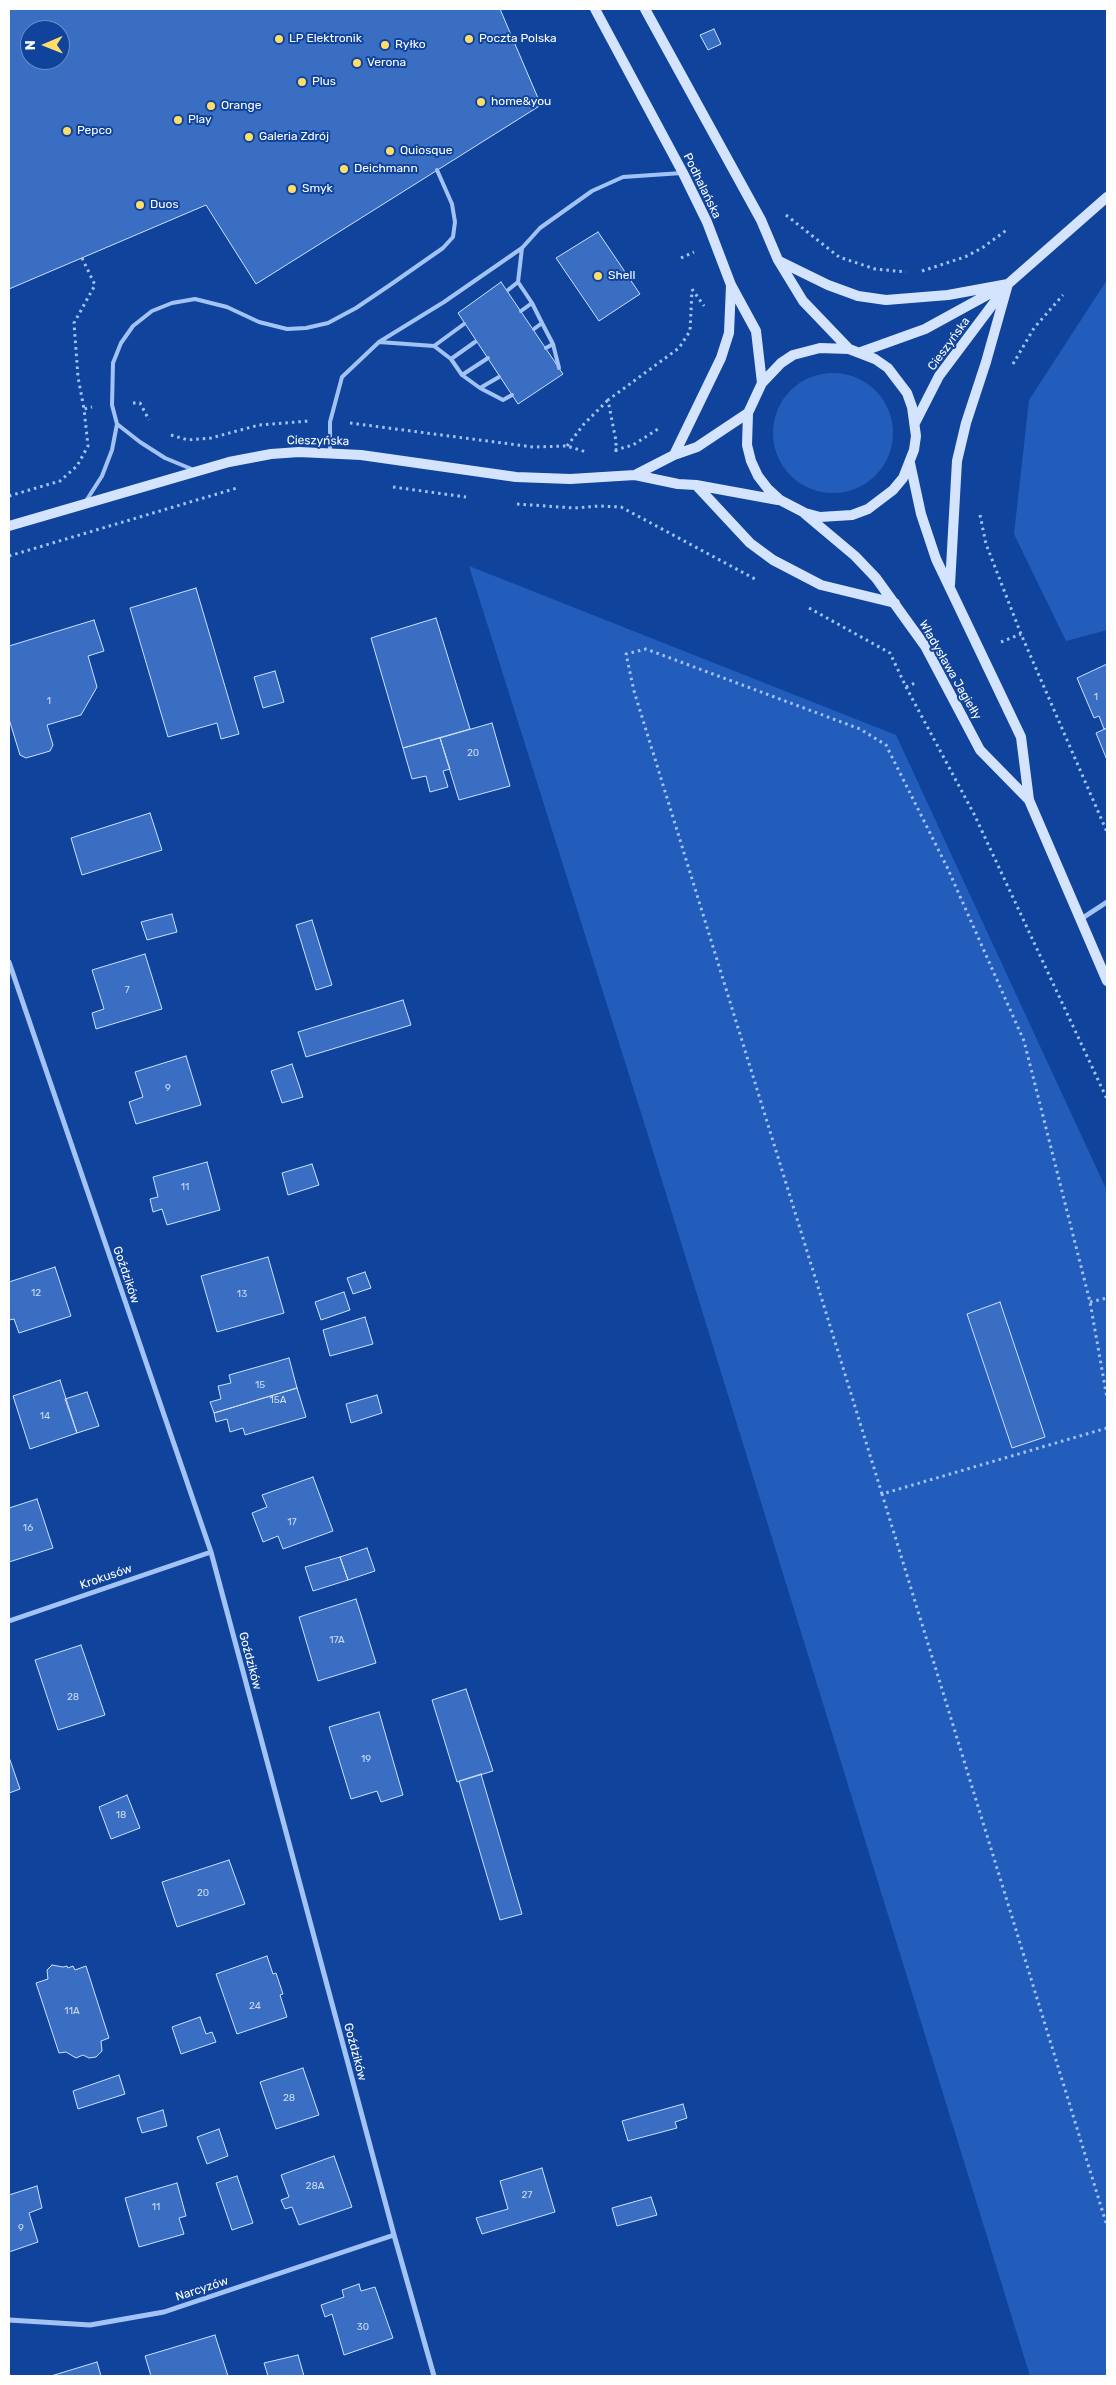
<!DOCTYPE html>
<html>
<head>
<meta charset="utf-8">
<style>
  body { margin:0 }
  #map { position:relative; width:1116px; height:2385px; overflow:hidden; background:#10449c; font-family:Rubik,sans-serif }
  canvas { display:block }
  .frame { position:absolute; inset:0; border:10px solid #fff; pointer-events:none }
  .north { position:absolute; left:20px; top:20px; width:50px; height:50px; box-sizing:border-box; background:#10449c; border:1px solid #708fc4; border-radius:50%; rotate:269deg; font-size:14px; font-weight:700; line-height:20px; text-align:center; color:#fff }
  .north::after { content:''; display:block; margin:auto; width:18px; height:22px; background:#ffdd68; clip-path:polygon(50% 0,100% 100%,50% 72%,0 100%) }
</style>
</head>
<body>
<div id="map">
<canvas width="1116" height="2385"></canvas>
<div class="frame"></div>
<div class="north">N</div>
</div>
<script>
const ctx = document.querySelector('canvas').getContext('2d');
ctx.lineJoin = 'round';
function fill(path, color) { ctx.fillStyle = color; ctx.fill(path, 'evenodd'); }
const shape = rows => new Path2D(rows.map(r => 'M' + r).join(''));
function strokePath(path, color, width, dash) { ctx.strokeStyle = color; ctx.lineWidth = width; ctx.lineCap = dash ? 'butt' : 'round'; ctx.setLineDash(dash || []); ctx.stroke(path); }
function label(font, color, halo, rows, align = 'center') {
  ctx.font = font + ' Rubik,sans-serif'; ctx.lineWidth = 4; ctx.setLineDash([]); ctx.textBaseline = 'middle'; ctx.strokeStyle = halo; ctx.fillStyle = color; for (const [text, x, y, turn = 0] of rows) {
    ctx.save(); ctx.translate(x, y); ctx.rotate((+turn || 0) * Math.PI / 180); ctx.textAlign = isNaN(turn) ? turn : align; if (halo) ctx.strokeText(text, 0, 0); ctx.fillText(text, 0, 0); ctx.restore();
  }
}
fill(shape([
  [1107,280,1107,630,1066,641,1014,534,1029,400],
  '773 433a60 60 0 1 1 120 0a60 60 0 1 1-120 0Z',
  [469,566,896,735,1107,1191,1107,2376,1030,2376,648,1135]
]), '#235dbb');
const building = shape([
  [9,9,500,9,541,105,256,284,206,205,9,289,9,9],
  [30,30,60,30,60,60,30,60,30,30],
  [714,29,721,44,708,50,700,35,714,29],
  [598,232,640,294,599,321,556,258,598,232],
  [501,282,563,374,518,404,458,313,501,282],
  [196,588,239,734,221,739,217,723,168,737,130,608,196,588],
  [436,618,470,729,403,748,371,638,436,618],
  [94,620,104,651,88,656,97,687,81,715,47,725,53,745,50,751,26,758,20,755,9,719,9,646,94,620],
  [1107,664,1107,728,1104,729,1099,716,1094,718,1077,678,1107,664],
  [275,671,284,702,263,708,254,677,275,671],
  [492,723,510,786,459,800,440,738,492,723],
  [1107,728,1107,760,1096,733,1107,728],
  [440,738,450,769,443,771,448,787,430,792,426,776,412,779,403,748,440,738],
  [150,813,162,850,82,875,71,838,150,813],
  [172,914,177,932,147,940,141,922,172,914],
  [312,920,332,985,316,990,296,925,312,920],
  [145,954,162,1009,96,1029,92,1013,104,1009,92,970,145,954],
  [403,1000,411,1025,306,1057,298,1032,403,1000],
  [186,1056,201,1105,136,1124,129,1102,143,1097,135,1072,186,1056],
  [292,1064,303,1097,282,1103,271,1071,292,1064],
  [207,1162,220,1210,167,1225,162,1209,153,1212,150,1199,158,1197,153,1177,207,1162],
  [312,1164,319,1185,288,1195,282,1173,312,1164],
  [268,1257,284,1313,217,1332,201,1276,268,1257],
  [55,1267,71,1316,19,1333,14,1319,9,1320,9,1282,55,1267],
  [365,1272,371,1288,353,1294,347,1278,365,1272],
  [344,1292,350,1310,321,1320,315,1302,344,1292],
  [1000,1302,1045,1437,1012,1448,967,1314,1000,1302],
  [365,1317,373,1344,330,1356,323,1330,365,1317],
  [289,1358,297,1388,214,1413,210,1402,221,1399,218,1386,231,1383,229,1375,289,1358],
  [60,1380,77,1433,30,1449,13,1396,60,1380],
  [297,1388,306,1417,245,1435,243,1428,230,1432,227,1419,216,1422,214,1413,297,1388],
  [87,1392,99,1426,77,1433,65,1399,87,1392],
  [377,1395,382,1413,351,1423,346,1404,377,1395],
  [313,1477,333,1531,283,1549,278,1536,263,1542,252,1513,267,1507,262,1495,313,1477],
  [37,1499,53,1548,9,1562,9,1508,37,1499],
  [367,1548,375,1571,348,1580,340,1557,367,1548],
  [340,1557,348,1580,313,1591,305,1567,340,1557],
  [356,1599,376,1663,318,1681,299,1617,356,1599],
  [81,1645,105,1715,58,1730,35,1660,81,1645],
  [466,1689,493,1771,457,1782,432,1700,466,1689],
  [379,1712,403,1795,381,1802,377,1791,351,1799,329,1727,379,1712],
  [9,1757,20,1789,9,1793,9,1757],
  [481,1774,522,1914,500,1920,459,1781,481,1774],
  [127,1795,140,1828,111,1839,99,1807,127,1795],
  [229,1860,245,1904,177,1927,162,1882,229,1860],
  [267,1956,273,1974,276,1973,283,1994,280,1995,287,2017,237,2034,216,1974,267,1956],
  [52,1965,63,1967,67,1966,68,1968,73,1966,75,1970,86,1966,109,2038,101,2041,102,2051,96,2057,89,2058,83,2055,76,2058,66,2052,59,2053,36,1983,48,1979,47,1970,52,1965],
  [200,2017,206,2034,212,2032,216,2042,181,2054,172,2027,200,2017],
  [303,2068,319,2115,276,2129,260,2082,303,2068],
  [119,2075,125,2094,78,2109,73,2091,119,2075],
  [683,2104,687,2118,675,2122,677,2128,628,2141,622,2121,683,2104],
  [163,2110,167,2126,142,2133,137,2118,163,2110],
  [219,2129,228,2156,207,2164,197,2137,219,2129],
  [334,2156,352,2207,299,2225,292,2207,285,2209,281,2200,289,2197,281,2175,334,2156],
  [542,2168,555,2212,482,2234,476,2218,508,2209,500,2181,542,2168],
  [237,2176,253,2223,232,2230,216,2183,237,2176],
  [177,2183,186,2216,179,2218,184,2234,139,2247,125,2198,177,2183],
  [37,2186,42,2208,29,2213,38,2242,9,2252,9,2195,37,2186],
  [651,2197,657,2215,617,2226,612,2208,651,2197],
  [359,2284,361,2291,375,2287,393,2338,344,2355,332,2314,325,2317,321,2305,344,2297,342,2290,359,2284],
  [215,2335,228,2376,151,2376,145,2356,215,2335],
  [298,2355,304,2376,268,2376,264,2363,298,2355],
  [97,2362,101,2376,51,2376,97,2362]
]);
fill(building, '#396ec3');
strokePath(building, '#cde0fe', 1);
strokePath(shape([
  [786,215,839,257,875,269,906,272],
  [82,258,95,285,74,323,78,377,84,409],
  [681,258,694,252],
  [922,271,965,257,982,248,1008,229],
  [692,289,704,306],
  [1013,364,1034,328,1063,295],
  [133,403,140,403,149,420],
  [350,423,533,447,567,446,586,452],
  [171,435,188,440,211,438,259,425,309,421],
  [567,446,584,424,608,400],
  [615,450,633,445,658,429],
  [616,452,616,441,608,400,679,348,690,331,692,290],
  [393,487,466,497],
  [9,496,60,481,77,466,88,446,84,409,92,407],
  [517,504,574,508,599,506,621,507,755,579],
  [980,515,986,544,1021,634,1107,832],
  [9,556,237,488],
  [809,608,890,653,906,687,974,814,1107,1099],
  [1001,642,1021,634],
  [906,687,917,682],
  [1090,1302,1107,1298],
  [1107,1428,882,1494,1107,2226],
  [882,1494,634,691,626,654,646,649,860,729,886,745,947,867,1024,1041,1090,1302,1107,1398]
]), '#a4c3f5', 3, [2.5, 4]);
strokePath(shape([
  [518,282,532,303,521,311],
  [508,290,518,282,522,248],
  [532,303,542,323,534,329],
  [542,323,553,344,546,348],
  [379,342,434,346,464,324],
  [553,344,559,368],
  [434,346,451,359,475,342],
  [451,359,462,375,488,358],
  [462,375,480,388,499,377],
  [480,388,503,400,512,395],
  [117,424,140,442,165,458,194,470],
  [330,452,330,422,342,377,379,342,444,302,522,248,540,228,592,191,623,177,682,173],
  [86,501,102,476,112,450,117,424,112,405,113,363,121,343,133,326,152,311,172,303,195,299,227,307,259,322,287,329,306,328,328,323,356,308,390,285,443,248,453,237,455,222,452,204,437,170]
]), '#a4c3f5', 4);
strokePath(shape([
  [1081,919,1107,902],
  [9,962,211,1552,394,2235,434,2376],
  [9,1621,211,1552],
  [9,2320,90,2325,164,2312,394,2235]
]), '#a4c3f5', 5);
strokePath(shape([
  [595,9,683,173,707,222,731,285,756,331,762,383],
  [645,9,761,220,778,260,803,301,849,349,875,359,888,368,907,393,912,407,916,436,914,450,903,478,893,490,868,509,852,515,820,517,805,513,780,500,768,489,758,476,751,461,747,445,748,413,762,383,781,363,793,355,820,348,849,349],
  [779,261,828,285,858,296,886,300,948,295,1008,284],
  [861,352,925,329,998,289],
  [915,423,939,376,1008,284,1107,197],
  [674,455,721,358,729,333,731,285],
  [910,463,921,514,936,559,1021,737,1029,800,1107,981],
  [635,475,674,455,697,447,748,413],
  [696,485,750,543,773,560,821,585,895,603],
  [805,514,855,556,876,578,925,646,980,750,1029,800],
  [9,526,229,462,271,454,299,452,361,455,516,477,570,479,635,475,678,484,696,485,778,500],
  [950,585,957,461,966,423,986,362,1008,284]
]), '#d4e4fe', 10);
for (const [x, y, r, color] of [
  [279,39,5,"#ffdd68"],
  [469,39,5,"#ffdd68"],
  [385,45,5,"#ffdd68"],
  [357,63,5,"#ffdd68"],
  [302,82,5,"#ffdd68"],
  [481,102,5,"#ffdd68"],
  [211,106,5,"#ffdd68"],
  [178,120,5,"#ffdd68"],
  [67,131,5,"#ffdd68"],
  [249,137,5,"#ffdd68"],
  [390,151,5,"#ffdd68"],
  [344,169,5,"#ffdd68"],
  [292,189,5,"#ffdd68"],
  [140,205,5,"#ffdd68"],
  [598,276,5,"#ffdd68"]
]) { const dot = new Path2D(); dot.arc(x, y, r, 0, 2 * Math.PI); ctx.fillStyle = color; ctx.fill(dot); strokePath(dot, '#10449c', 2); }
label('10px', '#cedbf0', null, [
  ["1",1096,697],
  ["1",49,701],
  ["20",473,753],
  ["7",127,990],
  ["9",168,1088],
  ["11",185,1187],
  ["12",36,1293],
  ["13",242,1294],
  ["15",260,1385],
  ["15A",278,1400],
  ["14",45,1416],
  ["17",292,1522],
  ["16",28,1528],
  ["17A",337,1640],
  ["28",73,1697],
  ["19",366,1759],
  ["18",121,1815],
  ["20",203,1893],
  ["24",255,2006],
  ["11A",72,2011],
  ["28",289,2098],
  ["28A",315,2186],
  ["27",527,2195],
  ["11",156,2207],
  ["9",21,2228],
  ["30",363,2327]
]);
label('12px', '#fff', '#10449c', [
  ["LP Elektronik",289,39],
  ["Poczta Polska",479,39],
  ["Ryłko",395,45],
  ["Verona",367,63],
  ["Plus",312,82],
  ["home&you",491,102],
  ["Orange",221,106],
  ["Play",188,120],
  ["Pepco",77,131],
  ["Galeria Zdrój",259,137],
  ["Quiosque",400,151],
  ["Deichmann",354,169],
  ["Smyk",302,189],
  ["Duos",150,205],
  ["Shell",608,276]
], 'left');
label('12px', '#fff', '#10449c', [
  ["Podhalańska",702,186,64],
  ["Cieszyńska",949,344,-54],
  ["Cieszyńska",318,441,1],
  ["Władysława Jagiełły",950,670,60],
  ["Goździków",126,1275,71],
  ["Krokusów",106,1577,-19],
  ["Goździków",250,1661,75],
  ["Goździków",355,2052,75],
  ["Narcyzów",202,2289,-18]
]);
</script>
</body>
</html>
